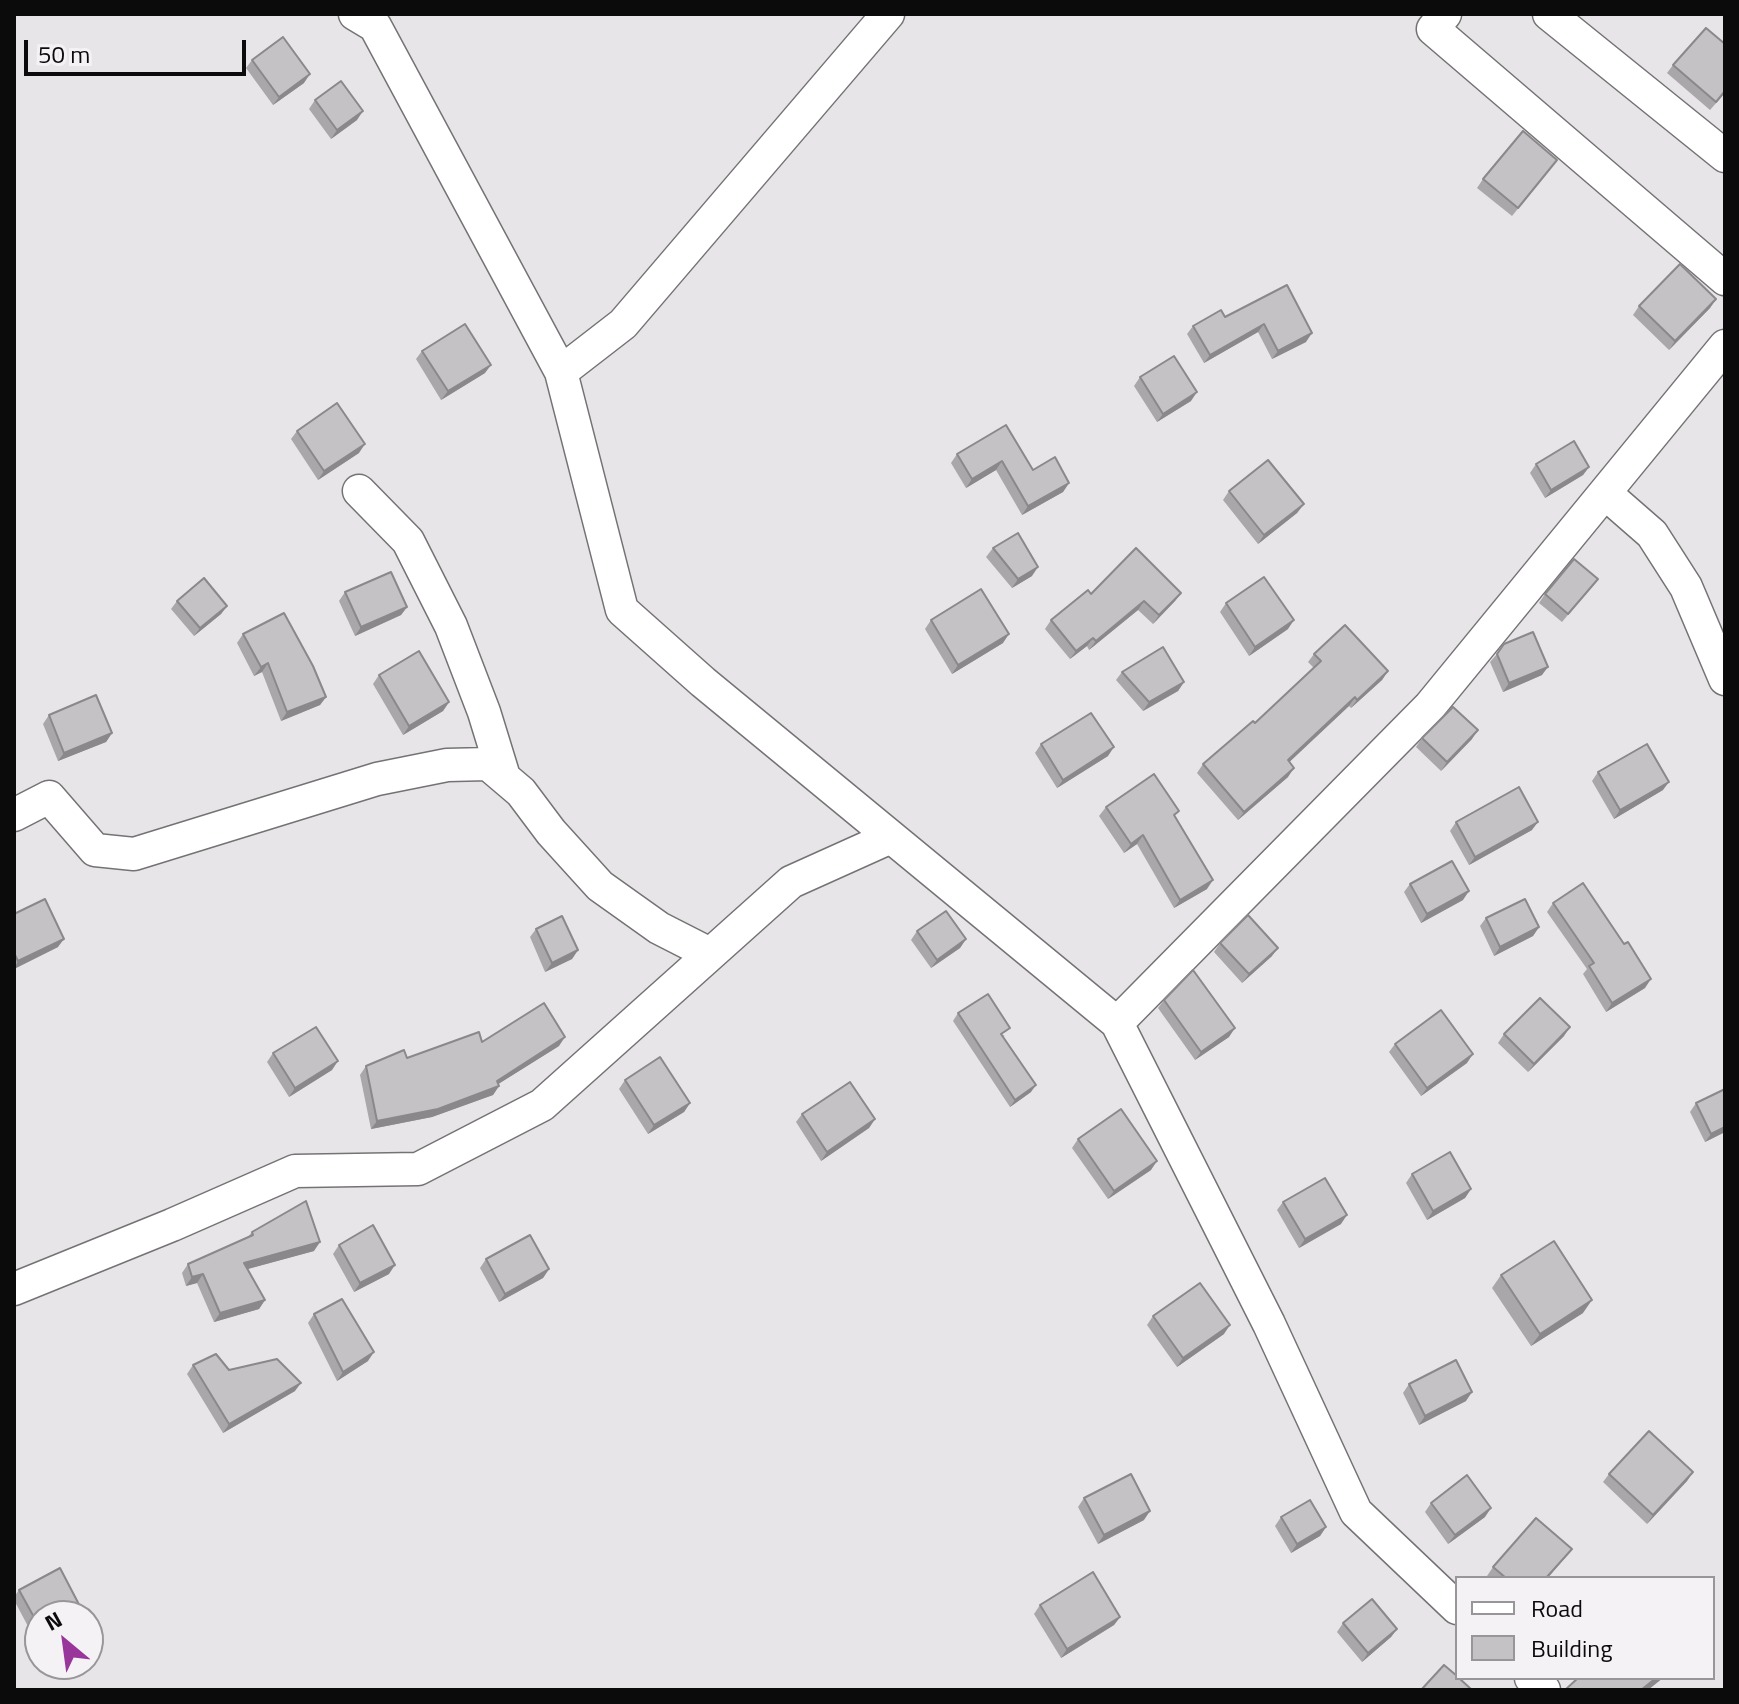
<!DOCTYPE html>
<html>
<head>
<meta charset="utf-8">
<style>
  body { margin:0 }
  #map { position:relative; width:1739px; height:1704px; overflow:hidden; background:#e8e5e8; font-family:"Titillium Web",sans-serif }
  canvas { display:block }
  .frame { position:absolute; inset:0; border:16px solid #0c0b0c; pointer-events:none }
  .legend { position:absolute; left:1455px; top:1576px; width:260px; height:104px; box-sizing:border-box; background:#f5f2f5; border:2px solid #989698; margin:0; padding:10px 14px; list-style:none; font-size:24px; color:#0c0b0c }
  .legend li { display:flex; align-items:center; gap:16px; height:40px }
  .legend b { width:40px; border:2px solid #989698 }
  .north { position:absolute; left:24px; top:1600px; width:80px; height:80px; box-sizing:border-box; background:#f5f2f5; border:2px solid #989698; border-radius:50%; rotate:331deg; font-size:22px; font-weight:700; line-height:32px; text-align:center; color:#0c0b0c }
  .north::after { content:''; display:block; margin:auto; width:28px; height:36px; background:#98369c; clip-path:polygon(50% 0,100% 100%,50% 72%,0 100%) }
  .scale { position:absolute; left:24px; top:40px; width:222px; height:36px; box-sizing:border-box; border:4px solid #0c0b0c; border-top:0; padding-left:10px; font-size:24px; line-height:28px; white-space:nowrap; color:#0c0b0c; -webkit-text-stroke:6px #f5f2f5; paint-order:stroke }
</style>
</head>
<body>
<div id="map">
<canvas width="1739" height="1704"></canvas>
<div class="frame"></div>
<ul class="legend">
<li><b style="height:10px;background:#fff"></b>Road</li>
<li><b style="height:22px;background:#c5c2c5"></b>Building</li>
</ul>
<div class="north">N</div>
<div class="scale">50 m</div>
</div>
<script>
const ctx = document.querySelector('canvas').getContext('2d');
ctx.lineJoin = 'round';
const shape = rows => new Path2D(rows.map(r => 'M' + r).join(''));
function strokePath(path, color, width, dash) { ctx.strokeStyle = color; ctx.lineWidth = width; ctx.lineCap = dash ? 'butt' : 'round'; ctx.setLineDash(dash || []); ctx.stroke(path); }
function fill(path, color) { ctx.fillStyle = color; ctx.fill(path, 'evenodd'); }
const street = shape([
  [355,14,375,26,561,372,622,610,703,682,1117,1023,1269,1324,1356,1512,1457,1608],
  [1445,14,1433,29,1725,279],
  [1549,14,1725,156],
  [561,372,623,324,888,14],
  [359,491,408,541,451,626,484,712,504,777],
  [1605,493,1652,534,1686,587,1725,679],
  [14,815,49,797,95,850,134,854,377,779,447,765,488,764,521,792,551,832,600,886,659,928,710,954],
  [1117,1023,1430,706,1725,346],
  [14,1289,172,1225,295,1171,418,1169,542,1105,791,882,891,837],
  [1531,1678,1544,1690]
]);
strokePath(street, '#757275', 35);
strokePath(street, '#fff', 32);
fill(shape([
  [252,60,304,83,273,105,246,68],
  [1673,65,1725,93,1710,110,1667,73],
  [315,100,357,120,331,139,309,109],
  [1551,168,1512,216,1477,188,1483,179],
  [1287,285,1306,342,1272,359,1258,332,1204,363,1187,334,1193,326,1225,317],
  [1716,299,1710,308,1669,350,1633,315,1639,306],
  [422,351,485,373,441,400,416,359],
  [1140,377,1191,401,1157,422,1134,386],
  [1006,425,1033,470,1069,483,1063,492,1022,515,996,470,966,488,951,463,957,454],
  [297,431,359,453,318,480,291,439],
  [1536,464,1589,467,1583,475,1545,498,1530,473],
  [1229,491,1304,504,1297,513,1258,544,1223,500],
  [993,548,1032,576,1012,588,986,557],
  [1598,579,1562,622,1539,603,1545,594],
  [345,592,407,607,401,615,355,636,339,601],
  [1181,593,1175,601,1153,624,1138,610,1089,650,1087,646,1070,659,1045,629,1051,620,1091,594],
  [177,601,227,606,221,614,194,636,171,609],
  [1226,603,1288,629,1249,656,1220,612],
  [931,620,1003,643,952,674,925,629],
  [243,634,326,697,320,705,281,721,262,672,254,676,237,643],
  [1314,654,1388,671,1382,680,1351,708,1349,706,1289,762,1288,777,1238,820,1197,773,1203,764,1255,723,1314,668,1308,662],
  [1497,654,1542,675,1503,692,1490,662],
  [1122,672,1184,682,1178,691,1143,711,1116,680],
  [379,675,449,702,443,711,403,735,373,684],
  [49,715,112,733,106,742,58,761,43,724],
  [1422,738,1472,739,1441,771,1416,747],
  [1041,744,1108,756,1057,788,1035,753],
  [1598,772,1663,790,1614,819,1592,781],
  [1106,807,1176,817,1207,889,1174,908,1137,844,1124,853,1099,816],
  [1456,822,1532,830,1469,865,1450,831],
  [1410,884,1463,900,1421,923,1404,892],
  [1553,903,1645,988,1606,1012,1583,974,1587,969,1547,912],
  [14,914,58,947,14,969],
  [1486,918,1539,927,1533,936,1494,956,1480,926],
  [536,929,578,950,572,959,545,972,530,937],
  [917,931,966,939,960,948,931,968,911,940],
  [1220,943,1272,956,1242,983,1214,952],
  [1164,1000,1229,1037,1195,1060,1158,1008],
  [958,1013,1005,1036,1002,1037,1031,1092,1010,1107,953,1021],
  [1504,1034,1564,1036,1528,1072,1498,1043],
  [482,1042,559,1046,498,1084,499,1086,493,1095,432,1117,371,1129,360,1075,366,1066],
  [1395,1044,1467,1063,1421,1096,1389,1052],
  [273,1053,332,1070,289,1097,267,1062],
  [625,1080,690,1103,684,1112,648,1134,619,1089],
  [1696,1103,1725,1132,1705,1142,1690,1112],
  [802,1114,875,1119,869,1128,821,1161,796,1122],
  [1078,1139,1151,1170,1108,1199,1072,1148],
  [1412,1174,1471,1189,1465,1198,1427,1220,1406,1183],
  [1283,1202,1341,1224,1299,1248,1277,1210],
  [252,1232,314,1251,247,1269,265,1300,259,1309,214,1322,197,1283,186,1286,182,1273,188,1264,248,1237],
  [339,1245,389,1274,354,1292,333,1254],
  [486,1259,549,1269,543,1278,499,1302,480,1268],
  [1501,1275,1583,1313,1531,1346,1492,1288],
  [314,1314,368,1361,337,1381,308,1323],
  [1153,1316,1224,1334,1177,1367,1147,1325],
  [193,1365,229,1370,295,1391,223,1433,187,1374],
  [1409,1384,1466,1401,1419,1425,1403,1393],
  [1693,1472,1687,1481,1647,1524,1603,1482,1609,1474],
  [1084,1498,1144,1520,1098,1544,1078,1507],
  [1431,1503,1485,1517,1448,1544,1425,1512],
  [1281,1517,1326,1527,1320,1536,1291,1553,1275,1526],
  [1572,1549,1548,1578,1490,1578,1487,1576,1493,1567],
  [19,1590,40,1616,39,1647,14,1600,14,1597],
  [1040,1605,1120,1617,1114,1625,1061,1658,1034,1614],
  [1343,1623,1397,1629,1391,1637,1362,1662,1337,1632]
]), '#a9a7a9');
fill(shape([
  [310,74,304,83,273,105,279,97],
  [363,111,357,120,331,139,337,130],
  [1716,299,1710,308,1669,350,1675,341],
  [1264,324,1258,332,1204,363,1210,355],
  [1312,333,1306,342,1272,359,1278,351],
  [491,365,485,373,441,400,448,391],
  [1197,392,1191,401,1157,422,1163,414],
  [365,444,359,453,318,480,324,471],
  [1002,461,996,470,966,488,972,479],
  [1589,467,1583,475,1545,498,1551,490],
  [1069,483,1063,492,1022,515,1028,506],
  [1304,504,1297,513,1258,544,1264,535],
  [1038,567,1032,576,1012,588,1018,579],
  [1181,593,1175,601,1153,624,1159,615],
  [1144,601,1138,610,1089,650,1096,641],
  [227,606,221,614,194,636,200,628],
  [407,607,401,615,355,636,361,627],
  [1294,620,1288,629,1249,656,1255,647],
  [1009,634,1003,643,952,674,958,665],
  [1093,638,1087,646,1070,659,1076,651],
  [268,663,262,672,254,676,261,667],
  [1548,667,1542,675,1503,692,1509,683],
  [1388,671,1382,680,1351,708,1357,700],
  [1184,682,1178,691,1143,711,1149,702],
  [326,697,320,705,281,721,287,712],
  [1355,697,1349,706,1282,769,1288,760],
  [449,702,443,711,403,735,409,726],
  [1478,730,1472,739,1441,771,1447,762],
  [112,733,106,742,58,761,64,753],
  [1114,747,1108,756,1057,788,1063,780],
  [1294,768,1288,777,1238,820,1244,812],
  [1669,782,1663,790,1614,819,1620,810],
  [1538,822,1532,830,1469,865,1475,857],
  [1143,835,1137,844,1124,853,1131,844],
  [1213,880,1207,889,1174,908,1180,900],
  [1469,891,1463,900,1421,923,1427,914],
  [1539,927,1533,936,1494,956,1500,947],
  [64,939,58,947,14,969,18,961],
  [966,939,960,948,931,968,937,960],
  [1278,948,1272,956,1242,983,1249,974],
  [578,950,572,959,545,972,552,963],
  [1651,979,1645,988,1606,1012,1612,1003],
  [1570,1027,1564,1036,1528,1072,1534,1064],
  [1235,1028,1229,1037,1195,1060,1201,1052],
  [565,1037,559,1046,492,1088,499,1086,493,1095,432,1117,371,1129,377,1121,497,1081],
  [1473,1054,1467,1063,1421,1096,1427,1088],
  [338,1061,332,1070,289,1097,295,1088],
  [1036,1085,1031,1092,1010,1107,1015,1100],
  [690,1103,684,1112,648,1134,654,1125],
  [875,1119,869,1128,821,1161,827,1152],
  [1725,1127,1725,1132,1705,1142,1711,1134],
  [1157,1161,1151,1170,1108,1199,1114,1191],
  [1471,1189,1465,1198,1427,1220,1433,1211],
  [1347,1215,1341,1224,1299,1248,1305,1239],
  [320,1242,314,1251,237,1272,244,1263],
  [395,1265,389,1274,354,1292,360,1283],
  [549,1269,543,1278,499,1302,505,1294],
  [203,1274,197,1283,186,1286,192,1277],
  [265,1300,259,1309,214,1322,220,1313],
  [1592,1300,1583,1313,1531,1346,1540,1334],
  [1230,1325,1224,1334,1177,1367,1183,1358],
  [374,1352,368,1361,337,1381,343,1372],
  [301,1383,295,1391,223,1433,229,1424],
  [1472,1392,1466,1401,1419,1425,1425,1416],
  [1693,1472,1687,1481,1647,1524,1653,1515],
  [1491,1508,1485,1517,1448,1544,1455,1535],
  [1150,1511,1144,1520,1098,1544,1104,1535],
  [1326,1527,1320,1536,1291,1553,1297,1544],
  [1120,1617,1114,1625,1061,1658,1067,1649],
  [1397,1629,1391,1637,1362,1662,1368,1653],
  [1656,1678,1663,1678,1648,1690,1641,1690]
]), '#8a888a');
const building = shape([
  [1706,28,1725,44,1725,91,1716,102,1673,65,1706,28],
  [283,37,310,74,279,97,252,60,283,37],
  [341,81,363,111,337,130,315,100,341,81],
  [1523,131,1557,160,1518,208,1483,179,1523,131],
  [1680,264,1716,299,1675,341,1639,306,1680,264],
  [1287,285,1312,333,1278,351,1264,324,1210,355,1193,326,1221,310,1225,317,1287,285],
  [465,324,491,365,448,391,422,351,465,324],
  [1174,356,1197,392,1163,414,1140,377,1174,356],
  [337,403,365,444,324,471,297,431,337,403],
  [1006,425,1033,470,1055,457,1069,483,1028,506,1002,461,972,479,957,454,1006,425],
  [1574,441,1589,467,1551,490,1536,464,1574,441],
  [1268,460,1304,504,1264,535,1229,491,1268,460],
  [1018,533,1038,567,1018,579,993,548,1018,533],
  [1136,548,1181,593,1159,615,1144,601,1096,641,1093,638,1076,651,1051,620,1088,590,1091,594,1136,548],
  [1574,559,1598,579,1568,614,1545,594,1574,559],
  [391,572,407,607,361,627,345,592,391,572],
  [1264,577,1294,620,1255,647,1226,603,1264,577],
  [204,578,227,606,200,628,177,601,204,578],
  [981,589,1009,634,958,665,931,620,981,589],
  [284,613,313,666,326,697,287,712,268,663,261,667,243,634,284,613],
  [1345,625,1388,671,1357,700,1355,697,1288,760,1294,768,1244,812,1203,764,1253,721,1255,723,1321,661,1314,654,1345,625],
  [1533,632,1548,667,1509,683,1497,654,1504,644,1533,632],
  [1163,647,1184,682,1149,702,1122,672,1163,647],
  [419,651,449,702,409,726,379,675,419,651],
  [96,695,112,733,64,753,49,715,96,695],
  [1453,707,1478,730,1447,762,1422,738,1453,707],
  [1091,713,1114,747,1063,780,1041,744,1091,713],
  [1647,744,1669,782,1620,810,1598,772,1647,744],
  [1154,774,1179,811,1174,815,1213,880,1180,900,1143,835,1131,844,1106,807,1154,774],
  [1519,787,1538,822,1475,857,1456,822,1519,787],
  [1452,861,1469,891,1427,914,1410,884,1452,861],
  [1583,883,1624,944,1628,942,1651,979,1612,1003,1589,966,1594,963,1553,903,1583,883],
  [45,899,64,939,18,961,14,953,14,914,45,899],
  [1525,899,1539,927,1500,947,1486,918,1525,899],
  [946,911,966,939,937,960,917,931,946,911],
  [1248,915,1278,948,1249,974,1220,943,1248,915],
  [562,916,578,950,552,963,536,929,562,916],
  [1193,970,1235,1028,1201,1052,1164,1000,1193,970],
  [988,994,1010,1028,1001,1034,1036,1085,1015,1100,958,1013,988,994],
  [1540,998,1570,1027,1534,1064,1504,1034,1540,998],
  [544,1003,565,1037,497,1081,499,1086,438,1109,377,1121,366,1066,404,1050,407,1058,479,1032,482,1042,544,1003],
  [1441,1010,1473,1054,1427,1088,1395,1044,1441,1010],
  [316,1027,338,1061,295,1088,273,1053,316,1027],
  [660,1057,690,1103,654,1125,625,1080,660,1057],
  [850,1082,875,1119,827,1152,802,1114,850,1082],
  [1725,1089,1725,1127,1711,1134,1696,1103,1725,1089],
  [1121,1109,1157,1161,1114,1191,1078,1139,1121,1109],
  [1450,1152,1471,1189,1433,1211,1412,1174,1450,1152],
  [1325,1178,1347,1215,1305,1239,1283,1202,1325,1178],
  [306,1201,320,1242,244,1263,265,1300,220,1313,203,1274,192,1277,188,1264,253,1235,252,1232,306,1201],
  [373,1225,395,1265,360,1283,339,1245,373,1225],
  [530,1235,549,1269,505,1294,486,1259,530,1235],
  [1554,1241,1592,1300,1540,1334,1501,1275,1554,1241],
  [1200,1283,1230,1325,1183,1358,1153,1316,1200,1283],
  [342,1299,374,1352,343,1372,314,1314,342,1299],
  [216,1354,229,1370,277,1359,301,1383,229,1424,193,1365,216,1354],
  [1456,1360,1472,1392,1425,1416,1409,1384,1456,1360],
  [1649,1431,1693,1472,1653,1515,1609,1474,1649,1431],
  [1131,1474,1150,1511,1104,1535,1084,1498,1131,1474],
  [1467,1475,1491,1508,1455,1535,1431,1503,1467,1475],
  [1310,1500,1326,1527,1297,1544,1281,1517,1310,1500],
  [1536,1518,1572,1549,1546,1578,1506,1578,1493,1567,1536,1518],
  [60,1568,85,1616,40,1616,40,1628,19,1590,60,1568],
  [1093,1572,1120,1617,1067,1649,1040,1605,1093,1572],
  [1372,1599,1397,1629,1368,1653,1343,1623,1372,1599],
  [1444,1665,1457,1676,1457,1678,1459,1678,1472,1690,1421,1690,1444,1665],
  [1578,1678,1656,1678,1641,1690,1565,1690,1578,1678]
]);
fill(building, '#c5c2c5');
strokePath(building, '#8a888a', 2);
</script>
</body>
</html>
